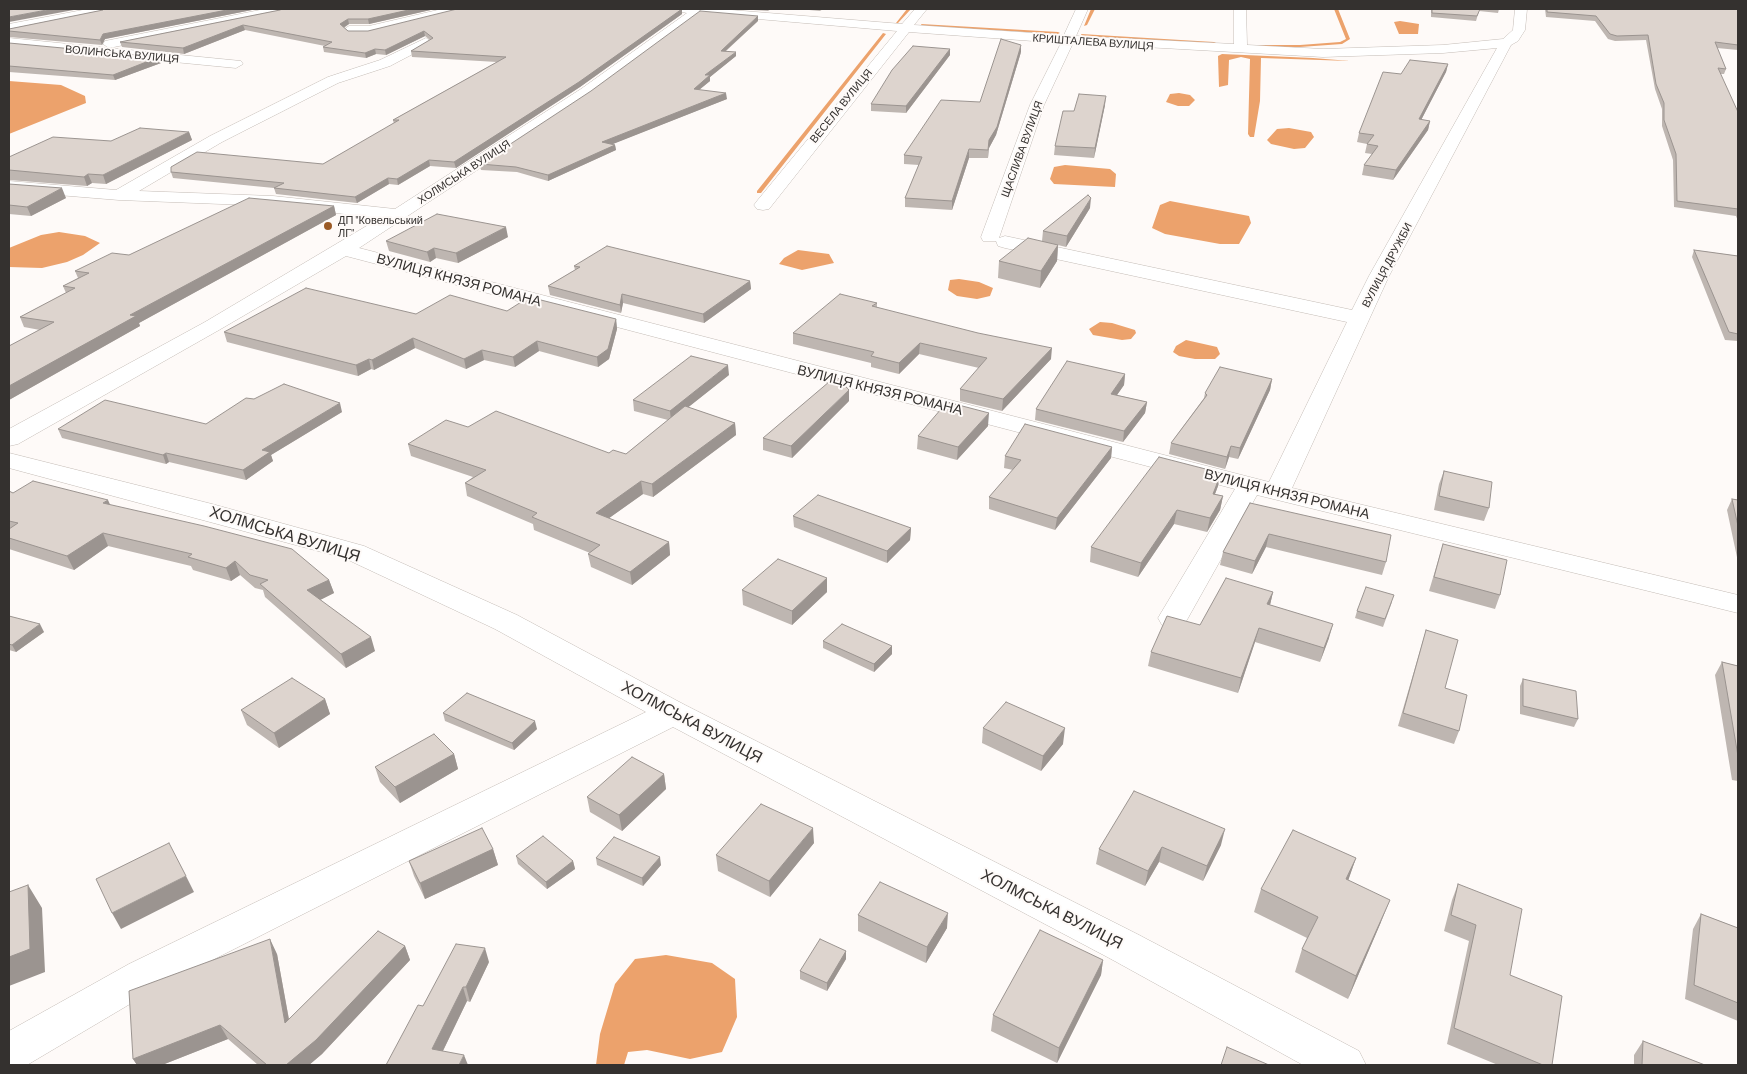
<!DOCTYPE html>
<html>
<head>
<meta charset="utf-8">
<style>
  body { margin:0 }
  #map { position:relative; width:1747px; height:1074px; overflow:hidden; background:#fefaf8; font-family:Barlow,sans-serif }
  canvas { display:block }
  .frame { position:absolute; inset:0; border:10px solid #34312f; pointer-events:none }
</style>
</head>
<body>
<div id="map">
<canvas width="1747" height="1074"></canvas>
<div class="frame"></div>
</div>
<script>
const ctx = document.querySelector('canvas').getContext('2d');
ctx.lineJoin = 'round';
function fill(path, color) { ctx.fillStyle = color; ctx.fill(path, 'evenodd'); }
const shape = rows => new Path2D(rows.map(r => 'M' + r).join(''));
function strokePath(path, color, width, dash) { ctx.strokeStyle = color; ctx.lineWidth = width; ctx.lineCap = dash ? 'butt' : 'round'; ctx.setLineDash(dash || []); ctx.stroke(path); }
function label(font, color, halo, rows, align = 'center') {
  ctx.font = font + ' Barlow,sans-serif'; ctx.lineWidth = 4; ctx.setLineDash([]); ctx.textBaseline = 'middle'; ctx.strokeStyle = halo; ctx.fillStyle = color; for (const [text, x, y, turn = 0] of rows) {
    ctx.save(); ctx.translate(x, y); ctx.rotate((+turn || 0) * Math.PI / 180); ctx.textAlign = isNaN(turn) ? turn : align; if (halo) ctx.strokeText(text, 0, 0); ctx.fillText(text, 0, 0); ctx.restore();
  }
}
fill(shape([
  [1400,21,1419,24,1418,34,1399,34,1394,22],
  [1222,54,1313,58,1350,61,1261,58,1260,101,1254,137,1250,137,1248,134,1250,59,1241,57,1229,60,1228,85,1219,87,1218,56],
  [9,81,61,85,85,96,86,103,9,134],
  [1179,93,1190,95,1195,100,1189,106,1178,106,1166,102,1170,94],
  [1289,128,1311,132,1314,137,1305,148,1294,149,1271,144,1267,140,1277,129],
  [1065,165,1110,169,1116,174,1115,187,1054,184,1050,179,1054,167],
  [1170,201,1249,216,1251,223,1239,244,1220,244,1165,234,1152,228,1160,205],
  [59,232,85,236,100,243,83,255,67,262,42,268,9,267,9,248,41,235],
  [798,250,829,254,834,263,802,270,779,264,784,258],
  [959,279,979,282,993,288,990,296,977,299,957,296,948,290,950,280],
  [1100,322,1112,323,1135,330,1136,333,1131,339,1122,340,1093,335,1089,329],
  [1186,340,1217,347,1220,354,1215,359,1195,359,1179,356,1173,352,1176,346],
  [666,955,712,963,735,979,737,1017,722,1052,690,1059,647,1050,628,1052,624,1065,596,1065,600,1034,615,984,635,959]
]), '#eca26c');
fill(shape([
  [907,9,911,9,898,23,896,23,907,9],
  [1091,9,1095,9,1087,25,1084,26,1091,9],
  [1334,9,1338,9,1350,39,1342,44,1300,47,1256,47,1254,46,1256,45,1300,45,1340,42,1346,39,1334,9],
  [921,24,1058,32,1060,33,1058,34,922,26,921,24],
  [883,33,886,34,761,193,757,193,757,191,883,33],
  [1081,34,1214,42,1216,43,1214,44,1082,36,1081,34]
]), '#eca26c');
const minor = shape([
  [88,9,110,9,104,13,9,32,9,24,88,9],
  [265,9,287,9,281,13,109,48,241,61,243,64,236,68,9,46,9,38,109,48,103,44,105,41,265,9],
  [442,9,462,9,460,11,369,34,349,34,343,30,349,26,369,26,442,9],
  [675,9,719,9,902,24,915,9,927,9,914,25,1064,35,1076,9,1088,9,1076,36,1234,44,1234,9,1246,9,1247,45,1323,49,1443,45,1503,39,1513,30,1515,9,1527,9,1525,30,1518,41,1511,45,1389,276,1292,488,1738,595,1738,613,1257,495,1188,618,1184,625,1173,628,1162,625,1158,618,1235,489,346,256,219,330,18,444,9,446,9,429,205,322,380,218,273,206,119,200,9,191,9,181,116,190,210,136,328,77,380,60,426,38,432,42,430,45,390,66,338,83,222,142,139,191,273,196,395,209,581,89,687,13,677,11,675,9],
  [700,14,897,31,757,201,754,205,757,209,763,210,769,209,909,32,1061,43,1030,105,981,237,983,241,996,241,998,246,1005,248,1347,322,1269,482,359,248,591,95,700,14],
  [1073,43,1323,57,1443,53,1497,48,1369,276,1352,310,1005,236,999,238,1044,105,1073,43],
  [9,453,212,504,364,546,517,615,685,705,1139,935,1359,1051,1366,1065,1303,1065,1111,959,673,727,157,988,27,1065,9,1065,9,1031,129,964,646,712,495,629,344,558,9,468,9,453]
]);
strokePath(minor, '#c4bcb6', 1);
fill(minor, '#fff');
fill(shape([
  [104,9,257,9,105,39,102,45,9,37,9,29,103,10],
  [282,9,435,9,369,24,349,24,344,28,348,31,368,31,682,9,682,14,580,87,456,168,430,166,398,185,389,184,357,203,276,194,274,188,173,178,171,172,323,164,394,124,393,120,497,62,412,57,411,51,430,40,425,36,386,55,376,54,366,58,324,52,323,47,325,46,245,30,184,54,122,47,120,42,280,10],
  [739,9,771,9,768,11],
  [798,9,823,9,820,11],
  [1431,9,1499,9,1498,13,1479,11,1476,21,1431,17],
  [1545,9,1738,9,1738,50,1717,48,1726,69,1724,74,1720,74,1738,112,1738,221,1736,216,1674,207,1673,160,1662,126,1662,109,1655,89,1646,40,1615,41,1608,39,1595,21,1546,17],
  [758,21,726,51,736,56,710,77,710,81,699,90,727,99,612,144,615,145,616,150,548,181,517,172,481,170,480,164],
  [9,43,161,63,115,80,9,72],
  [950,49,950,55,906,113,871,111,871,104],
  [1021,52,996,135,989,148,988,158,969,158,952,210,905,207,905,198,919,165,904,164,904,155,980,102],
  [1448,64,1446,72,1421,120,1430,121,1428,130,1393,180,1362,175,1364,165,1372,154,1365,153,1367,144,1357,142,1359,133,1401,74],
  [1105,105,1094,158,1054,155,1055,146,1074,111],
  [189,132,192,140,106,184,92,183,87,186,9,180,9,157,111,141],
  [9,184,66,198,31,216,9,214],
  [334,206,336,215,139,323,140,326,9,400,9,346,40,330,24,327,20,317,66,293,63,286,78,278,75,271,129,255],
  [1090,208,1066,247,1058,245,1057,261,1040,288,998,278,999,261,1042,241,1043,231],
  [508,237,458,263,436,258,430,262,389,251,386,241],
  [1694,250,1738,256,1738,341,1725,340,1692,257],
  [574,266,750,281,751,289,704,323,623,303,621,313,550,295,548,286,575,270],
  [877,303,877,308,1051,359,1002,411,960,401,960,389,979,368,919,354,899,374,871,367,871,363,793,344,793,333],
  [507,311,616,319,617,329,609,359,598,367,539,351,515,367,484,360,466,369,415,348,374,370,371,369,358,376,227,342,224,332,416,314],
  [1125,374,1124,385,1117,395,1147,402,1145,413,1123,442,1035,420,1036,409],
  [729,375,688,407,735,423,736,435,653,497,643,494,609,518,669,542,670,555,632,585,591,567,588,554,590,553,534,530,533,524,467,496,465,483,473,477,411,456,408,444,468,427,609,453,626,454,668,420,634,411,633,400],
  [1272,379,1270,390,1238,459,1229,457,1225,469,1169,454,1171,443,1204,398,1205,393],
  [254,399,342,412,271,455,273,461,246,480,169,462,166,464,62,438,58,429,206,424],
  [849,401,792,458,763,450,763,438],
  [988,426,957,460,917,449,918,436],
  [1112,447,1111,458,1055,530,989,509,989,497,1013,470,1004,468,1005,456],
  [1444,471,1489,508,1484,521,1434,510,1439,484],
  [1221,473,1218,486,1215,494,1223,496,1220,510,1207,532,1174,524,1138,577,1090,562,1091,547],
  [9,491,13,493,110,505,329,580,334,593,320,600,375,651,346,668,265,597,263,590,255,588,240,575,231,581,193,570,191,566,108,546,74,570,9,549],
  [1732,499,1738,500,1738,562,1727,510],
  [1250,503,1386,562,1382,575,1266,547,1252,574,1220,565,1223,552],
  [793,516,911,528,910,540,887,563,794,527],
  [1443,544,1500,595,1495,609,1429,591],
  [827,578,827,592,792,625,743,605,742,590],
  [1273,592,1270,605,1329,638,1320,662,1255,642,1238,693,1148,666,1151,652,1200,625],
  [1392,602,1383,627,1355,618,1357,611],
  [9,616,44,632,16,652,9,650],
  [1426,630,1459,731,1454,744,1398,726],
  [823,641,892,646,892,654,874,672,823,648],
  [1722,662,1738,666,1738,781,1732,780,1715,675],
  [1523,679,1578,719,1574,727,1520,714,1520,686],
  [325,699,330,714,279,748,247,725,241,710],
  [443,713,537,729,514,750,445,721],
  [983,728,1063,744,1041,771,982,743],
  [454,754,458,769,400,803,380,782,375,767],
  [664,774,666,789,622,831,590,812,587,797],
  [814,843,770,897,718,871,716,855],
  [1221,845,1203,881,1159,862,1145,886,1096,864,1099,849],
  [493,849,498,865,425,899,414,876,409,861],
  [516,856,573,861,575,869,547,889,518,864],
  [596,858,661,865,643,886,597,865],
  [1356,858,1348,880,1381,922,1348,999,1295,972,1302,949,1307,938,1254,912,1261,889],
  [1458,884,1510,975,1552,1065,1498,1065,1447,1044,1469,941,1444,931,1452,900],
  [1701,914,1738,928,1738,1021,1685,999,1693,929],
  [858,915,947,928,926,963,858,931],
  [405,946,410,960,322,1054,309,1065,258,1065,228,1039,162,1065,137,1065,133,1059,277,954,289,1019],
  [846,951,846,959,827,991,800,979,800,971],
  [1103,960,1101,975,1057,1063,991,1031,993,1015],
  [489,962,470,1002,467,1001,443,1051,386,1065,423,1006],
  [1643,1041,1705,1065,1634,1065,1634,1055]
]), '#beb6b1');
fill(shape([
  [52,9,79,9,9,22,9,17],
  [232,9,257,9,105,39,102,45,100,40,103,34],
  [413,9,435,9,369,24,368,19],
  [682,9,682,14,580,87,456,168,454,162],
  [758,16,758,21,721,55,721,51],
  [348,19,349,24,341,29,340,24],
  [243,25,245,30,184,54,183,48],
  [424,31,425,36,386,55,385,50],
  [1021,45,1021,52,996,135,989,148,988,158,989,140],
  [375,49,376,54,366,58,365,53],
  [950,49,950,55,906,113,906,106],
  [736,52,736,56,710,77,710,81,694,94,694,89,705,75],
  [159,57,161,63,115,80,113,75],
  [1448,64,1446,72,1417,128,1419,119],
  [726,93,727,99,603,148,602,142],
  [1106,96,1105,105,1094,158,1095,148],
  [1430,121,1428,130,1393,180,1396,170],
  [189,132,192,140,106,184,103,175],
  [615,145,616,150,548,181,548,175],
  [969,149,969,158,952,210,952,201],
  [429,160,430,166,398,185,397,179],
  [88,174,92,183,87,186,84,177],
  [388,178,389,184,357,203,355,197],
  [62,188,66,198,31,216,27,207],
  [1091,198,1090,208,1066,247,1067,236],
  [334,206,336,215,139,323,140,326,9,400,9,386,130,315],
  [506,227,508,237,458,263,456,253],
  [1058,245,1057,261,1040,288,1041,271],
  [434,248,436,258,430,262,427,252],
  [750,281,751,289,704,323,703,314],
  [622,294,623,303,621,313,620,305],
  [616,319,617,329,609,359,598,367,597,357],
  [413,338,415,348,374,370,372,360],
  [537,341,539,351,515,367,513,357],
  [920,343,919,354,899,374,899,363],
  [1052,348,1051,359,1002,411,1003,399],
  [482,350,484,360,466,369,464,359],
  [369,359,371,369,358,376,356,365],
  [728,365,729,375,671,421,670,411],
  [1125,374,1124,385,1110,405,1111,394],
  [1272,379,1270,390,1238,459,1240,448],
  [849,390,849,401,792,458,791,446],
  [1147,402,1145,413,1123,442,1124,431],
  [340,403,342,412,271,455,273,461,246,480,243,470,262,450],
  [989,413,988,426,957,460,958,447],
  [735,423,736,435,653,497,652,484],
  [1231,446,1229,457,1225,469,1227,457],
  [1112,447,1111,458,1055,530,1057,518],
  [166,453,169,462,166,464,163,455],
  [1221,473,1218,486,1210,507,1213,494],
  [641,481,643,494,598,526,596,513],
  [1223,496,1220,510,1207,532,1210,518],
  [108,500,114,513,103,503],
  [1177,510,1174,524,1138,577,1141,563],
  [911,528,910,540,887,563,887,551],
  [103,533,108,546,74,570,67,556],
  [1269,534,1266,547,1252,574,1255,561],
  [669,542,670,555,632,585,630,572],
  [235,561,240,575,231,581,226,568],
  [827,578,827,592,792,625,792,611],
  [329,580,334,593,312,604,307,590],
  [1273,592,1270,605,1267,604],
  [40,624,44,632,16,652,12,645],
  [1333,624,1329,638,1320,662,1324,648],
  [1259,628,1255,642,1238,693,1241,678],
  [371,637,375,651,346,668,341,654],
  [892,646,892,654,874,672,874,664],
  [325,699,330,714,279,748,274,733],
  [535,721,537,729,514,750,512,743],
  [1065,728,1063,744,1041,771,1043,756],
  [454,754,458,769,400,803,395,787],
  [664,774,666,789,622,831,619,815],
  [813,828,814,843,770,897,769,881],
  [1225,829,1221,845,1203,881,1207,866],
  [1162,847,1159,862,1145,886,1148,871],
  [493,849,498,865,425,899,420,883],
  [660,857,661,865,643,886,642,878],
  [1356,858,1348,881,1346,879],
  [573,861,575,869,547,889,546,882],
  [186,876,194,892,121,929,112,913],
  [28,885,42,908,45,972,9,986,9,957],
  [1390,900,1381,922,1348,999,1356,976],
  [948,913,947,928,926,963,927,947],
  [270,939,277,954,292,1037,285,1023],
  [405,946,410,960,322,1054,309,1065,286,1065],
  [485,948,489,962,470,1002,466,987],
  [846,951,846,959,827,991,827,983],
  [1103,960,1101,975,1057,1063,1059,1048],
  [463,987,467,1001,437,1063,432,1049],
  [220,1025,228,1039,162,1065,137,1065,133,1059],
  [464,1055,468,1065,459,1065]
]), '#9b9490');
const building = shape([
  [9,9,52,9,9,17,9,9],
  [104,9,232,9,103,34,100,40,9,31,9,29,103,10,104,9],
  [282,9,413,9,368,19,348,19,340,24,348,31,368,31,457,9,682,9,579,82,454,162,429,160,397,179,388,178,355,197,274,188,284,183,171,172,171,167,197,152,323,164,399,120,393,120,506,57,411,51,433,38,424,31,385,50,375,49,365,53,323,47,332,42,243,25,183,48,120,42,280,10,282,9],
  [1432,9,1480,9,1477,16,1432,13,1432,9],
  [1547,9,1738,9,1738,45,1715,42,1726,69,1718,68,1738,112,1738,209,1677,201,1676,154,1664,120,1664,103,1656,84,1648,35,1617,36,1610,34,1596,16,1547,12,1547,9],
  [700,11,758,16,721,51,736,52,705,75,710,75,694,89,726,93,602,142,615,145,548,175,516,167,480,164,591,91,700,11],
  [1001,39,1021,45,997,127,989,140,988,150,969,149,952,201,905,198,922,157,904,155,941,100,980,102,1001,39],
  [9,43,159,57,113,75,9,66,9,43],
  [913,46,950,49,906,106,871,104,892,70,913,46],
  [1410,60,1448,64,1419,119,1430,121,1396,170,1364,165,1378,146,1367,144,1374,135,1359,133,1383,72,1401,74,1410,60],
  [1079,94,1106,96,1095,148,1055,146,1063,111,1074,111,1079,94],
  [140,128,189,132,103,175,88,174,84,177,9,170,9,157,53,137,111,141,140,128],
  [9,184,62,188,27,207,9,205,9,184],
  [1088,195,1091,198,1067,236,1043,231,1088,195],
  [249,198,334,206,130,315,136,316,9,386,9,346,54,322,20,317,75,288,63,286,89,273,75,271,112,253,129,255,249,198],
  [437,214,506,227,456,253,434,248,427,252,386,241,437,214],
  [1028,238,1058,245,1041,271,999,261,1028,238],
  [607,246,750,281,703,314,622,294,620,305,548,286,580,267,574,266,607,246],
  [1694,250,1738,256,1738,334,1729,332,1694,250],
  [306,288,416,314,450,295,507,311,529,297,616,319,608,349,597,357,537,341,513,357,482,350,464,359,413,338,372,360,369,359,356,365,224,332,306,288],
  [840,294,877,303,872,306,978,333,1052,348,1003,399,960,389,987,358,920,343,899,363,871,356,874,352,793,333,840,294],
  [691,356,728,365,670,411,633,400,691,356],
  [1067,361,1125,374,1111,394,1147,402,1124,431,1036,409,1067,361],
  [1220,367,1272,379,1240,448,1231,446,1227,457,1171,443,1207,395,1205,393,1220,367],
  [836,376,849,390,791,446,763,438,836,376],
  [284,384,340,403,262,450,270,452,243,470,166,453,163,455,58,429,105,400,206,424,246,398,254,399,284,384],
  [947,402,989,413,958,447,918,436,947,402],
  [685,406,735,423,652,484,641,481,596,513,669,542,630,572,588,554,600,545,532,517,537,513,465,483,486,470,408,444,446,420,468,427,496,411,609,453,613,450,626,454,685,406],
  [1025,424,1112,447,1057,518,989,497,1021,460,1005,456,1025,424],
  [1159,457,1221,473,1213,494,1223,496,1210,518,1177,510,1141,563,1091,547,1159,457],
  [1444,471,1492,482,1489,508,1439,496,1444,471],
  [33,481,108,500,103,503,204,526,292,549,329,580,307,590,371,637,341,654,260,584,268,580,250,575,235,561,226,568,188,557,192,554,103,533,67,556,9,538,9,529,18,523,9,521,9,491,13,493,33,481],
  [818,495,911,528,887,551,793,516,818,495],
  [1732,499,1738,500,1738,526,1732,499],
  [1250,503,1391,535,1386,562,1269,534,1255,561,1223,552,1250,503],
  [1443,544,1507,560,1500,595,1434,577,1443,544],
  [778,559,827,578,792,611,742,590,778,559],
  [1226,578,1273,592,1267,604,1333,624,1324,648,1259,628,1241,678,1151,652,1167,616,1200,625,1226,578],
  [1366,587,1394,595,1385,619,1357,611,1366,587],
  [9,616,40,624,12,645,9,644,9,616],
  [842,624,892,646,874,664,823,641,842,624],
  [1426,630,1458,640,1445,688,1467,695,1459,731,1403,713,1426,630],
  [1722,662,1738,666,1738,756,1722,662],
  [292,678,325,699,274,733,241,710,292,678],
  [1523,679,1576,691,1578,719,1523,706,1523,679],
  [467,693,535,721,512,743,443,713,467,693],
  [1006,702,1065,728,1043,756,983,728,1006,702],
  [434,734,454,754,395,787,375,767,434,734],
  [632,757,664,774,619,815,587,797,632,757],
  [1134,791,1225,829,1207,866,1162,847,1148,871,1099,849,1134,791],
  [761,804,813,828,769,881,716,855,761,804],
  [482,828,493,849,420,883,409,861,482,828],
  [1293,830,1356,858,1346,879,1390,900,1356,976,1302,949,1318,917,1261,889,1293,830],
  [543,836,573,861,546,882,516,856,543,836],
  [614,837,660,857,642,878,596,858,614,837],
  [169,843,186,876,112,913,96,879,169,843],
  [880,882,948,913,927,947,858,915,880,882],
  [1458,884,1522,909,1510,975,1562,996,1552,1065,1543,1065,1454,1028,1476,925,1451,915,1458,884],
  [28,885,30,949,9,957,9,892,28,885],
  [1701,914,1738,928,1738,1003,1694,985,1701,914],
  [1040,930,1103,960,1059,1048,993,1015,1040,930],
  [378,931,405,946,316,1040,286,1065,267,1065,220,1025,133,1059,129,991,270,939,285,1023,378,931],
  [820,939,846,951,827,983,800,971,820,939],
  [456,944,485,948,466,987,463,987,432,1049,464,1055,459,1065,386,1065,418,1005,423,1006,456,944],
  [1643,1041,1705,1065,1642,1065,1643,1041],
  [1227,1047,1269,1065,1221,1065,1227,1047]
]);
fill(building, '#ddd4ce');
strokePath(building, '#9b9490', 1);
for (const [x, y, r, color] of [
  [328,226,5,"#9b5a25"]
]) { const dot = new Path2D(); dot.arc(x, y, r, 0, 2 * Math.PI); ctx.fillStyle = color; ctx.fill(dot); strokePath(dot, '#fefaf8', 2); }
label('11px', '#34312f', '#fefaf8', [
  ["КРИШТАЛЕВА ВУЛИЦЯ",1093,42,4],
  ["ВОЛИНСЬКА ВУЛИЦЯ",122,54,5],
  ["ВЕСЕЛА ВУЛИЦЯ",841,106,-51],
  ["ЩАСЛИВА ВУЛИЦЯ",1022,149,-70],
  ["ХОЛМСЬКА ВУЛИЦЯ",464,172,-33],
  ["ВУЛИЦЯ ДРУЖБИ",1387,265,-62]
]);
label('11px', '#34312f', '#fefaf8', [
  ["ДП \"Ковельський",338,220],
  ["ЛГ\"",338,233]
], 'left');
label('14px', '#34312f', '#fefaf8', [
  ["ВУЛИЦЯ КНЯЗЯ РОМАНА",459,280,15],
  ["ВУЛИЦЯ КНЯЗЯ РОМАНА",880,390,14],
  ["ВУЛИЦЯ КНЯЗЯ РОМАНА",1287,494,14]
]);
label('16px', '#34312f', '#fefaf8', [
  ["ХОЛМСЬКА ВУЛИЦЯ",285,534,17],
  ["ХОЛМСЬКА ВУЛИЦЯ",692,722,28],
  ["ХОЛМСЬКА ВУЛИЦЯ",1052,909,27]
]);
</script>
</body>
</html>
